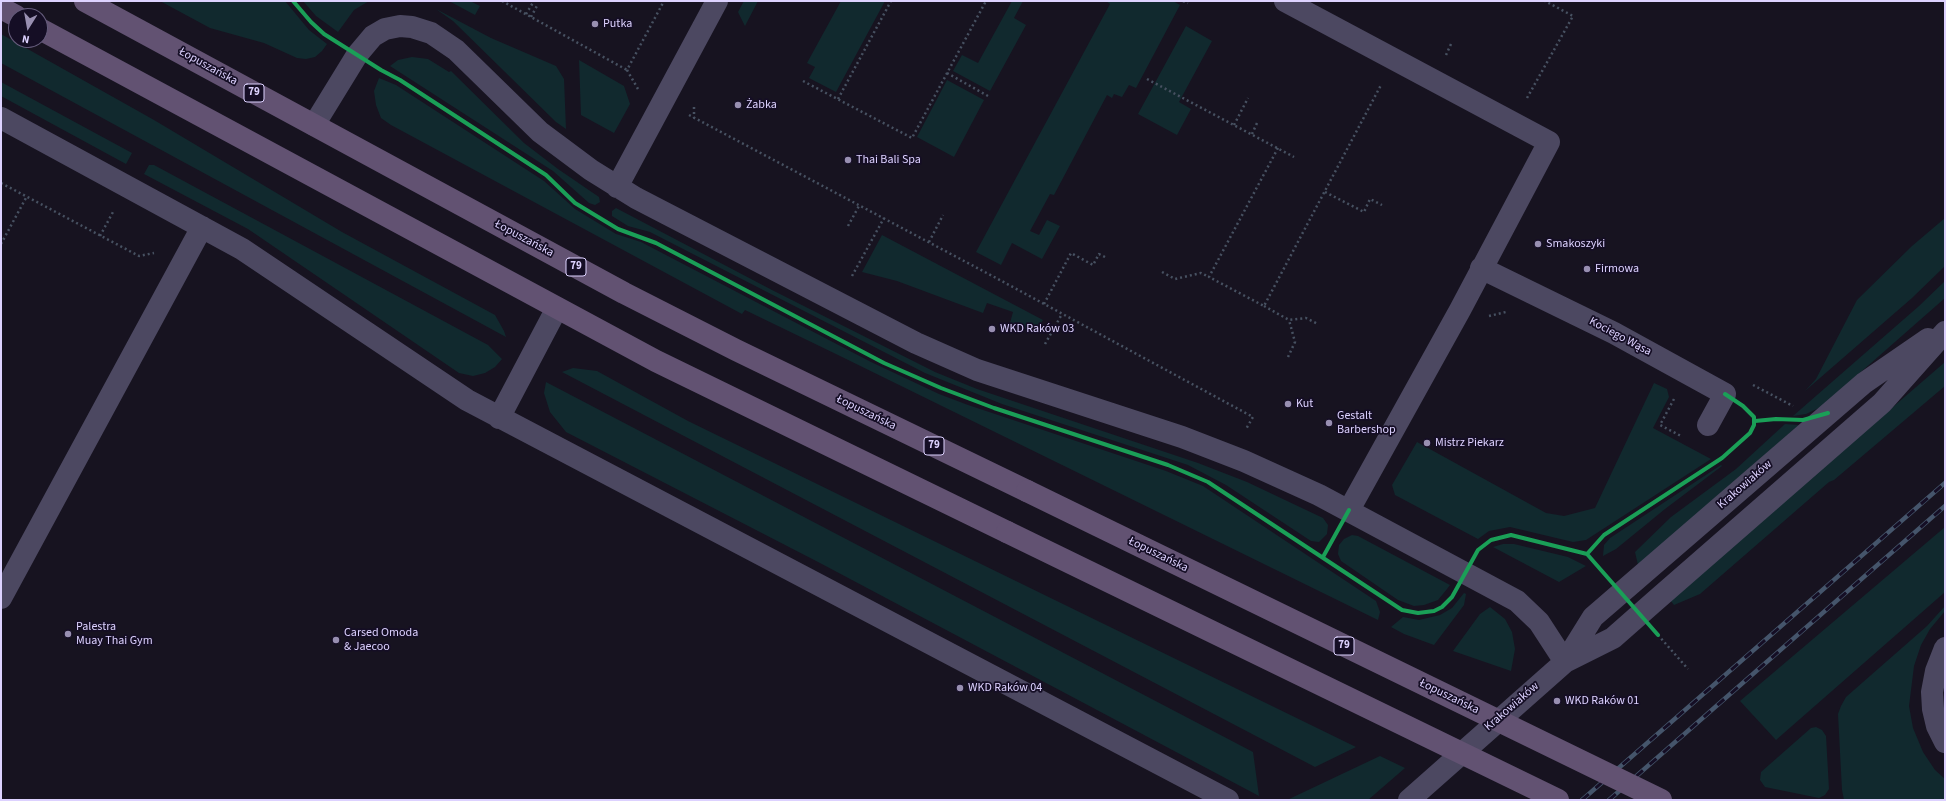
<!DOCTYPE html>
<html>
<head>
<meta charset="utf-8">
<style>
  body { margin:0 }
  #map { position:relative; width:1946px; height:801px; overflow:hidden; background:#171320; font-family:"Source Sans 3",sans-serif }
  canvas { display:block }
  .frame { position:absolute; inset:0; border:2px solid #ddd2ff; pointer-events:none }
  .north { position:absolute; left:8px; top:8px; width:40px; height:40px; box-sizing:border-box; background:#150e25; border:1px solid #655c7c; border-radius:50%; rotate:191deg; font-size:11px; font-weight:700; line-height:16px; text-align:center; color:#ddd2ff }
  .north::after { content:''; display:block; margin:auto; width:14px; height:18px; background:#988fb1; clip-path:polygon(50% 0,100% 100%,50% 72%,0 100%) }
</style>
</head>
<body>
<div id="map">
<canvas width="1946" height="801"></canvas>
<div class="frame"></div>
<div class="north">N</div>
</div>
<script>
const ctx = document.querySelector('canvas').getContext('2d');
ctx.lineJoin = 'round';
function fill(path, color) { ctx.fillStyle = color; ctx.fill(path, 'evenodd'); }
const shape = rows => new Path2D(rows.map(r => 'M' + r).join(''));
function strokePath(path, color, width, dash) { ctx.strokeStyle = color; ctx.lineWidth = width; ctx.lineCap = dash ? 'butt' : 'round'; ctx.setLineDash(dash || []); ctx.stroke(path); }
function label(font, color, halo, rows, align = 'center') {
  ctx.font = font + ' "Source Sans 3",sans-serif'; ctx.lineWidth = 3.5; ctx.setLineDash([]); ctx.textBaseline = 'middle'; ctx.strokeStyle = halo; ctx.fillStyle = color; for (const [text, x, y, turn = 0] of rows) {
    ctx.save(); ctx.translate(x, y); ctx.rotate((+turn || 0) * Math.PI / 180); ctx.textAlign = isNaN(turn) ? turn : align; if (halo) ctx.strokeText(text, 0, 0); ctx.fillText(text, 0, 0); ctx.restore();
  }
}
fill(shape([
  [160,1,285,1,309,30,327,44,322,51,315,57,306,59,297,58,264,43,210,28],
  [303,1,369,1,354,10,338,32,316,16],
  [449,1,470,1,480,6,475,15],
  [744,1,758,1,745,26,738,12],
  [841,1,885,1,836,92,809,78,815,67,807,63],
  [1012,1,1023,1,1014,18,1026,25,990,91,953,71,962,55,978,63],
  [1106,1,1173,1,1180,5,1136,88,1129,85,1122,97,1114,94,1112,98,1107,95,1054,195,1050,194,1030,231,1039,235,1047,220,1060,226,1042,259,1012,243,1001,265,976,252,1110,4],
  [436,9,491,38,556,66,564,79,566,129,556,122,453,21],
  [1186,26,1212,41,1179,102,1191,109,1177,135,1138,114],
  [1,34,154,120,342,232,495,315,504,331,506,337,1,63],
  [412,57,428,59,449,72,451,71,524,143,558,169,599,197,600,202,595,205,589,203,553,171,390,66,398,60],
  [579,60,624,86,630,104,614,133,581,115],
  [379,78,396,85,544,181,575,209,616,234,641,242,871,362,939,394,968,405,1166,471,1203,486,1376,601,1380,612,1378,620,838,355,745,310,742,314,391,125,381,118,376,105,374,91],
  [947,80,984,100,954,157,917,137],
  [1,82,132,153,126,164,1,96],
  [149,165,154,165,488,345,502,359,495,367,485,373,473,376,459,373,248,229,144,174],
  [616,208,772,290,935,372,977,389,1198,463,1247,482,1323,518,1328,525,1327,534,1319,542,1311,541,1226,485,1188,465,1002,404,925,373,650,232,628,226,612,216,612,211],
  [1945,218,1945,266,1912,298,1805,391,1816,379,1857,300,1912,246],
  [882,235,1043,320,1038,329,1032,331,1010,323,1013,312,987,303,983,313,897,281,862,272],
  [1945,281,1945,298,1821,407,1806,414,1793,416,1919,306],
  [1945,362,1945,386,1834,480,1829,482,1700,594,1674,605,1670,600],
  [573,368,597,371,688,421,1356,747,1315,767,562,372],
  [546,382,1253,752,1259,796,820,563,566,432,550,412,544,393],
  [1654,383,1667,389,1669,397,1653,428,1711,459,1586,540,1573,542,1510,527,1489,531,1478,539,1395,495,1392,485,1417,442,1546,513,1564,516,1595,508],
  [1785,424,1799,425,1638,565,1635,552,1671,517,1736,469],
  [1721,465,1722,466,1665,509,1616,549,1603,556,1604,545,1610,538],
  [1945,527,1945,592,1776,740,1740,701],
  [1352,535,1358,536,1450,585,1447,589,1438,600,1424,605,1414,606,1398,600,1341,561,1338,554,1339,545,1344,539],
  [1503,544,1514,544,1568,557,1586,566,1559,582,1493,547],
  [1464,593,1466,594,1464,605,1434,645,1404,634,1391,627,1403,617,1419,620,1440,615,1452,608],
  [1945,606,1945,611,1930,629,1921,645,1914,666,1909,706,1913,728,1923,752,1935,770,1945,779,1945,800,1844,800,1842,790,1838,714,1841,706,1846,697,1927,626],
  [1490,607,1505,619,1512,632,1515,649,1511,671,1453,651,1480,614],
  [1816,727,1822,730,1826,736,1829,789,1825,795,1819,798,1765,787,1760,780,1761,772,1811,728],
  [1380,756,1405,768,1368,800,1287,800]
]), '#11292e');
strokePath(shape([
  [502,1,627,70],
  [1183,1,1188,3],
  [526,14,534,1],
  [531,17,538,4],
  [1446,55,1451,44],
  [947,73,988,96],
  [1147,79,1294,157],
  [803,81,912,138,986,1],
  [638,89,627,70,664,1],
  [1527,98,1573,16,1545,1],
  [838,99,891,1],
  [694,107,694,118],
  [689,115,998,279,1253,417,1246,429],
  [1234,125,1248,98],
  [1252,134,1257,123],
  [1278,148,1209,277,1264,306,1381,85],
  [1,183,139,256,154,253],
  [1325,192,1364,212,1370,199,1382,205],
  [848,226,859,206],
  [100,236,113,212],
  [929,242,943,215],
  [1,244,27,196],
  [1162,272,1175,279,1201,273,1209,277],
  [852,276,884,218],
  [1044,304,1071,253,1093,265,1099,254,1105,257],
  [1264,306,1289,320,1306,318,1318,324],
  [1489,316,1506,312],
  [1045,344,1062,314],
  [1288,357,1295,342,1289,320],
  [1753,385,1793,406],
  [1674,399,1660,425,1681,436],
  [1658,635,1688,669]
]), '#475161', 2.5, [2, 3]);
strokePath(shape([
  [1285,1,1549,142,1460,310,1349,510],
  [1,118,242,249,467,400,1228,800],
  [314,125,357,55,373,36,385,29,400,26,412,27,431,33,456,50,540,132,591,170,636,198,916,343,977,370,1182,437,1244,461,1319,495,1517,601,1539,622,1565,662],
  [617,187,717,1],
  [1481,268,1614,333,1725,394,1708,425],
  [499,418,557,308],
  [1,598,202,227],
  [1945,648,1936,671,1932,692,1933,709,1937,726,1945,742],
  [1565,662,1593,617,1864,383,1928,339],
  [1409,800,1565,662,1613,638,1655,601,1882,403,1945,332]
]), '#4c4861', 22);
strokePath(shape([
  [85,1,624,293,736,350,1027,491],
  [1,8,16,16],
  [40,29,656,361,1007,532]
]), '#625272', 22);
const rail = shape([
  [1582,800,1945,483],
  [1609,800,1945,506]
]);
strokePath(rail, '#45556b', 4.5);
strokePath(rail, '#150e25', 3, [9]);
strokePath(shape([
  [1027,491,1661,800],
  [1007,532,1558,800]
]), '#625272', 22);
strokePath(shape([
  [293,1,311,22,324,34,381,70,400,80,546,175,575,203,618,229,656,243,884,363,941,388,994,408,1168,465,1208,482,1402,610,1418,613,1434,611,1442,607,1452,597,1478,550,1491,540,1511,535,1587,554,1658,635],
  [1755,421,1776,419,1803,420,1828,413],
  [1587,554,1604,535,1722,458,1750,433,1754,425,1754,417,1743,406,1725,394],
  [1323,557,1349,510]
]), '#1a9f57', 4);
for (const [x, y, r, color] of [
  [595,24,4,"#988fb1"],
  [738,105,4,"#988fb1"],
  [848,160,4,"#988fb1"],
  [1538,244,4,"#988fb1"],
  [1587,269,4,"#988fb1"],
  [992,329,4,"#988fb1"],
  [1288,404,4,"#988fb1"],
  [1329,423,4,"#988fb1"],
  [1427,443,4,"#988fb1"],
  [68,634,4,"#988fb1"],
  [336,640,4,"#988fb1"],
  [960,688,4,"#988fb1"],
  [1557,701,4,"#988fb1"]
]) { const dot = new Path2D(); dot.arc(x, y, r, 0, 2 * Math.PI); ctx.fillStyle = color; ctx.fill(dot); strokePath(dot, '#150e25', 1.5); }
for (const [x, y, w] of [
  [254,93,20],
  [576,267,20],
  [934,446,20],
  [1344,646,20]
]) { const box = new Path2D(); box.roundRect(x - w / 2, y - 9, w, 18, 3); ctx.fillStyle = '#150e25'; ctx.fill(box); strokePath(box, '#ddd2ff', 1); }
label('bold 11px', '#ddd2ff', null, [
  ["79",254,93],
  ["79",576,267],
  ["79",934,446],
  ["79",1344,646]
]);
label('12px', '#ddd2ff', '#150e25', [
  ["Putka",603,24],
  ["Żabka",746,105],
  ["Thai Bali Spa",856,160],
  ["Smakoszyki",1546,244],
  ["Firmowa",1595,269],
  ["WKD Raków 03",1000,329],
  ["Kut",1296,404],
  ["Gestalt",1337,416],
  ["Barbershop",1337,430],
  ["Mistrz Piekarz",1435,443],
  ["Palestra",76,627],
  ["Muay Thai Gym",76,641],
  ["Carsed Omoda",344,633],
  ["& Jaecoo",344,647],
  ["WKD Raków 04",968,688],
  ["WKD Raków 01",1565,701]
], 'left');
label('12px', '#ddd2ff', '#150e25', [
  ["Łopuszańska",208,67,29],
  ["Łopuszańska",524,239,28],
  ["Kociego Wąsa",1620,337,28],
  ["Łopuszańska",866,413,26],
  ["Krakowiaków",1745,485,-41],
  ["Łopuszańska",1158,555,26],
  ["Łopuszańska",1449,697,26],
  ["Krakowiaków",1512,707,-41]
]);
</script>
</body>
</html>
